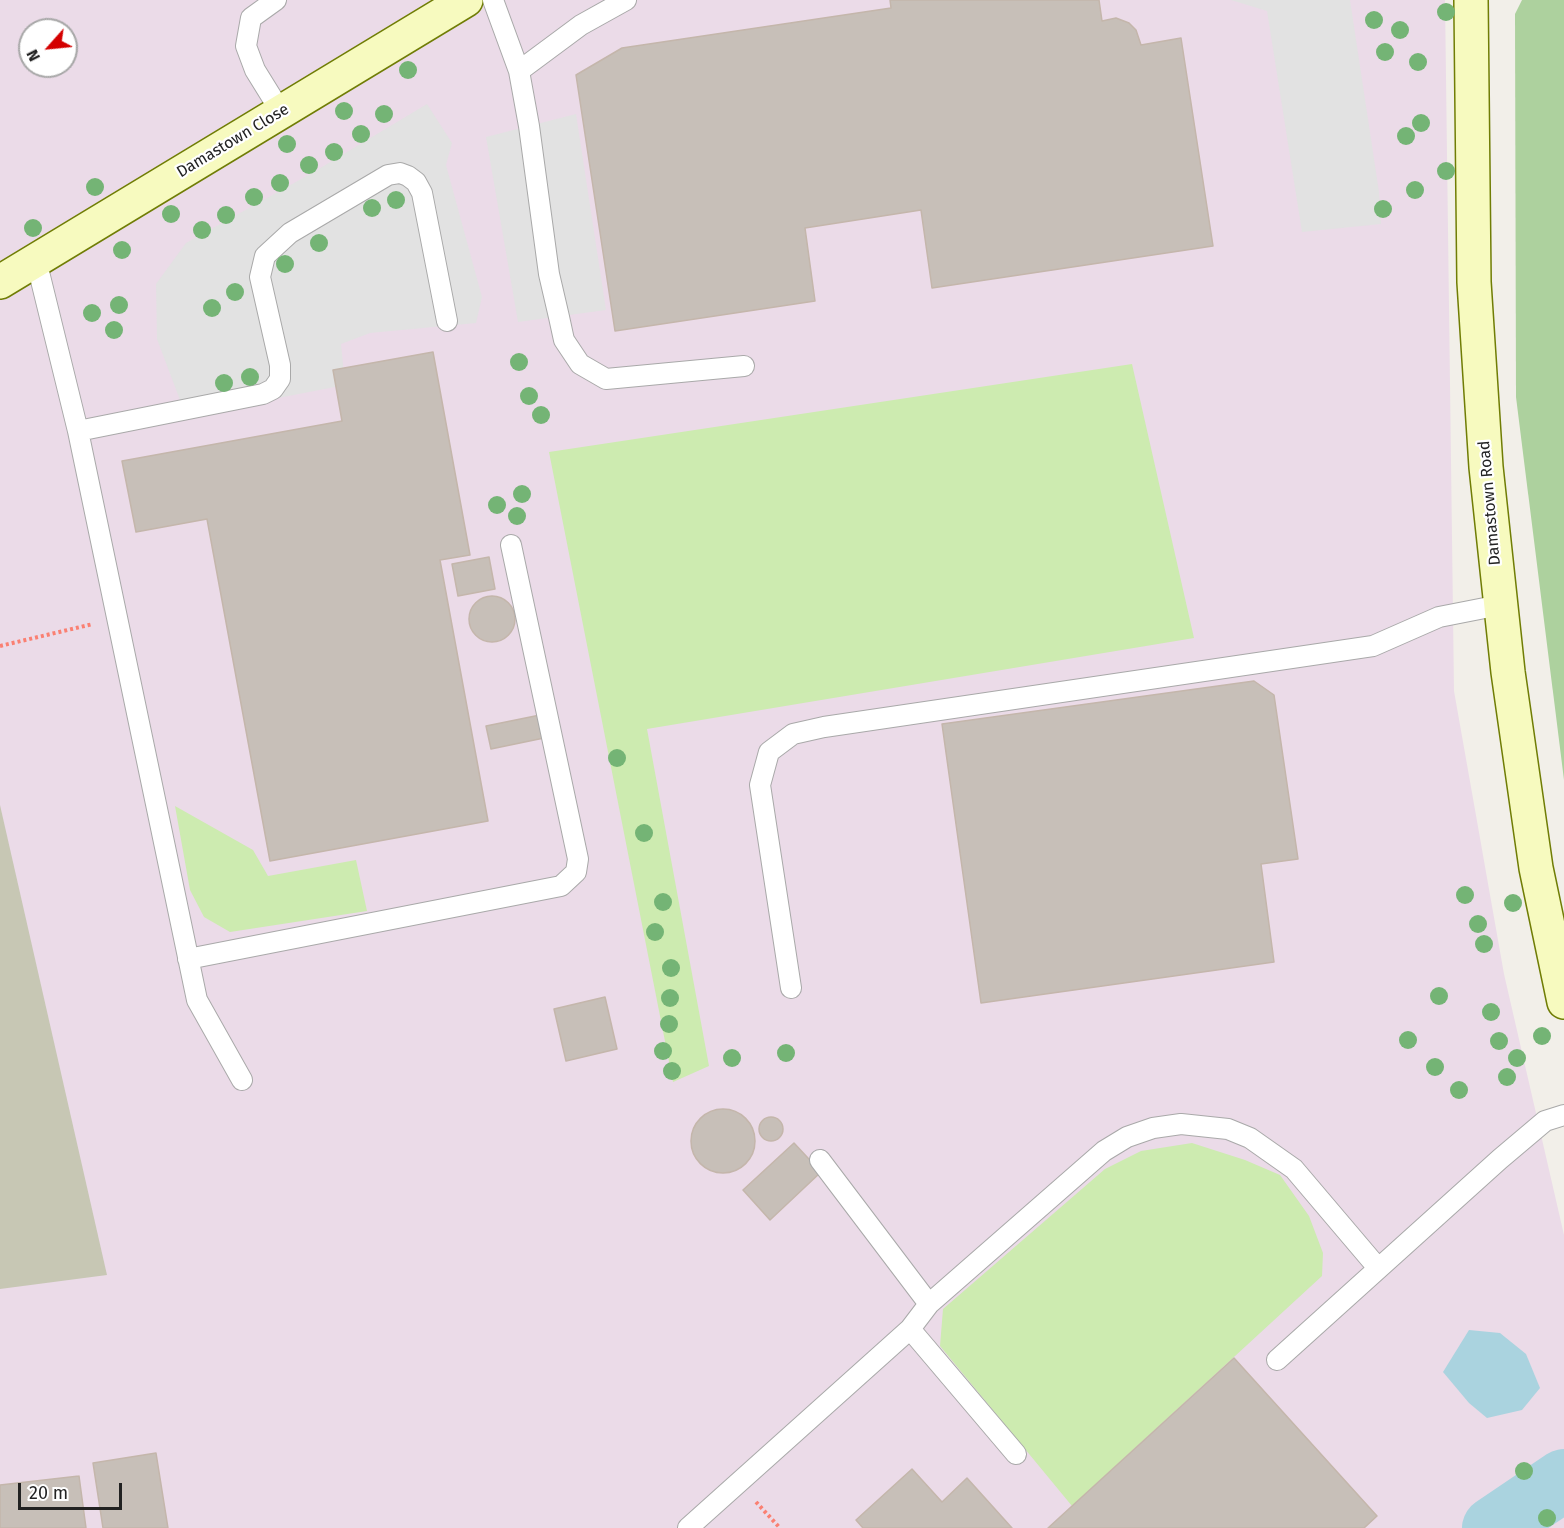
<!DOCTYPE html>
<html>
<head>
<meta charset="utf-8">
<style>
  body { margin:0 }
  #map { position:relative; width:1564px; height:1528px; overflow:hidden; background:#f2efe9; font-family:"Fira Sans",sans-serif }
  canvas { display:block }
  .north { position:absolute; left:18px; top:18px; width:60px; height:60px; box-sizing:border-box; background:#fff; border:2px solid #a7a7a7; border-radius:50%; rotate:243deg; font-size:16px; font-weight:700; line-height:24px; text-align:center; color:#222 }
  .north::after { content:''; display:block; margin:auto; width:21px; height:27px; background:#d40000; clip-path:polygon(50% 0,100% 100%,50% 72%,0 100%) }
  .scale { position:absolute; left:18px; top:1483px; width:104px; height:27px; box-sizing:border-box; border:3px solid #222; border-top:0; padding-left:8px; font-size:18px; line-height:21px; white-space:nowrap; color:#222; -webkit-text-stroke:4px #fff; paint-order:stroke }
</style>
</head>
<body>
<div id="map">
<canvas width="1564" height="1528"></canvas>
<div class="north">N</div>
<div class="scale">20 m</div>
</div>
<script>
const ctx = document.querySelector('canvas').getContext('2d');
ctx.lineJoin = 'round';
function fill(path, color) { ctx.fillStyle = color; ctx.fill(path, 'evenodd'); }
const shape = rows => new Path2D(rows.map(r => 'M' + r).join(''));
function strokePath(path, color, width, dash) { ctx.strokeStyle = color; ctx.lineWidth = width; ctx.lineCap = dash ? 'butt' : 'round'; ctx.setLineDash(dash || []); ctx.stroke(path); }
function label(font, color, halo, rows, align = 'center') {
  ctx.font = font + ' "Fira Sans",sans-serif'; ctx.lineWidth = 4.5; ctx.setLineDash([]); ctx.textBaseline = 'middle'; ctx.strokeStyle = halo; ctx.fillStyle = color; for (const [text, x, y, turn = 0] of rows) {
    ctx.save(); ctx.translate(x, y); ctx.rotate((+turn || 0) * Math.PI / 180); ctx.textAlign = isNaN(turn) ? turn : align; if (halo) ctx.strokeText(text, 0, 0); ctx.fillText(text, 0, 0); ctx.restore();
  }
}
fill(shape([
  [0,0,1445,0,1454,691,1504,974,1564,1235,1564,1528,0,1528],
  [30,30,66,30,66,66,30,66]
]), '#ebdbe8');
fill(shape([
  [0,805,107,1275,0,1289]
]), '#c7c7b4');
fill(shape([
  [1132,364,1194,638,647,729,709,1066,673,1082,549,452],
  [175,806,253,850,268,876,356,860,367,911,230,932,204,917,190,890],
  [1192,1143,1245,1160,1280,1175,1309,1216,1323,1253,1322,1276,1072,1506,940,1346,943,1309,1105,1169,1141,1151]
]), '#cdebb0');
fill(shape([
  [1522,0,1564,0,1564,780,1516,397,1515,14]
]), '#add19e');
fill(shape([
  [1231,0,1350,0,1379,192,1381,224,1302,232,1267,11],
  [427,104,452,143,446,165,482,297,476,323,370,333,341,344,345,385,186,416,157,339,156,284,186,243,312,173],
  [576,114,606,310,518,322,486,137]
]), '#e2e2e2');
fill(shape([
  [1469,1330,1500,1333,1526,1354,1540,1388,1522,1410,1487,1418,1469,1403,1443,1372]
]), '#aad3df');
strokePath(shape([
  [1493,1528,1564,1480]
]), '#aad3df', 62);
const building = shape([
  [890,0,1099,0,1102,21,1116,18,1129,23,1136,30,1141,45,1181,38,1213,246,932,288,921,210,805,228,815,301,615,331,576,75,622,48,891,8,890,0],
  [433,352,470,555,440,560,488,821,270,861,207,519,136,532,122,461,342,421,333,370,433,352],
  [489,557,495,589,458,596,452,564,489,557],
  '469 619a23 23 0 1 1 46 0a23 23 0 1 1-46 0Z',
  [1254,681,1274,695,1298,859,1261,864,1274,962,981,1003,942,724,1254,681],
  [540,715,544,738,491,749,486,726,540,715],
  [605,997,617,1049,566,1061,554,1009,605,997],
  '691 1141a32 32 0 1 1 64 0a32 32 0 1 1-64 0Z',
  '759 1129a12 12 0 1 1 24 0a12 12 0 1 1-24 0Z',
  [794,1143,821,1172,770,1220,743,1190,794,1143],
  [1234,1358,1377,1516,1364,1528,1048,1528,1234,1358],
  [156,1453,168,1528,103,1528,93,1463,156,1453],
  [912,1469,942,1502,967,1478,1012,1528,863,1528,856,1520,912,1469],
  [79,1476,86,1528,0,1528,0,1485,79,1476]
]);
fill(building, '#c7bfb8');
strokePath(building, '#c4b6ab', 1.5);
const lane = shape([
  [276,0,251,18,246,46,255,70,281,112],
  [493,0,519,71,529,126,549,274,559,317,564,340,580,364,606,379,744,366],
  [519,71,581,25,626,0],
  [36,260,78,431,197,1000,242,1080],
  [78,431,263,394,273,389,280,379,280,365,260,277,265,256,290,233,388,175,400,173,408,176,416,182,422,193,447,321],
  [188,959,561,886,576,872,578,859,511,545],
  [791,988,760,785,769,752,793,734,824,727,1373,646,1439,617,1500,605],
  [820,1160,929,1304],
  [910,1329,1016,1454],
  [1277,1360,1500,1159,1545,1121,1564,1115],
  [688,1528,910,1329,929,1304,1104,1151,1127,1137,1153,1128,1181,1124,1228,1129,1250,1138,1294,1169,1378,1268]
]);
const secondary = shape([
  [1471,0,1474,282,1486,467,1508,672,1536,868,1564,1002],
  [0,282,466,0]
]);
strokePath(lane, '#a9a9a9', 22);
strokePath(secondary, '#707d05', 36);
strokePath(shape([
  [0,646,93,624],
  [756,1502,780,1528]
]), '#fa8072', 4, [3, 3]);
strokePath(lane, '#fff', 20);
strokePath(secondary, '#f7fabf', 33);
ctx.fillStyle = '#74b475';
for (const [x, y] of [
  [1446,12],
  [1374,20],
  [1400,30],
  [1385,52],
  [1418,62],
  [408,70],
  [344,111],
  [384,114],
  [1421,123],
  [361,134],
  [1406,136],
  [287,144],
  [334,152],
  [309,165],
  [1446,171],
  [280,183],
  [95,187],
  [1415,190],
  [254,197],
  [396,200],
  [372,208],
  [1383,209],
  [171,214],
  [226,215],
  [33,228],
  [202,230],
  [319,243],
  [122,250],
  [285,264],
  [235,292],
  [119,305],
  [212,308],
  [92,313],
  [114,330],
  [519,362],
  [250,377],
  [224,383],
  [529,396],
  [541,415],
  [522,494],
  [497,505],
  [517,516],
  [617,758],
  [644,833],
  [1465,895],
  [663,902],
  [1513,903],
  [1478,924],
  [655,932],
  [1484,944],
  [671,968],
  [1439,996],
  [670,998],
  [1491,1012],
  [669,1024],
  [1542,1036],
  [1408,1040],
  [1499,1041],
  [663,1051],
  [786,1053],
  [732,1058],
  [1517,1058],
  [1435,1067],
  [672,1071],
  [1507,1077],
  [1459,1090],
  [1524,1471],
  [1547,1518]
]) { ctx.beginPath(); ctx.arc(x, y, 9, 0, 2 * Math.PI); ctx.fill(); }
label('16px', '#222', '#fff', [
  ["Damastown Close",233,141,-31],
  ["Damastown Road",1490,503,-95]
]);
</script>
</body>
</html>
